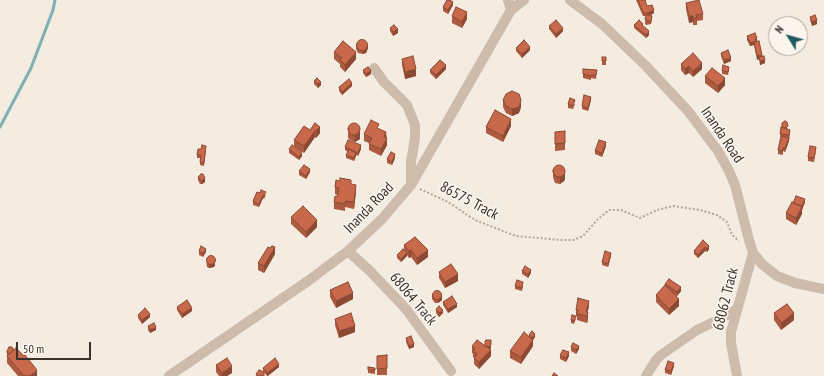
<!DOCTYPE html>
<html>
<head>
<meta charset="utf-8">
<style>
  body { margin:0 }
  #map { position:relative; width:824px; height:376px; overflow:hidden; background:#f4ebe1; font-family:"PT Sans Narrow",sans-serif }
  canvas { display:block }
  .north { position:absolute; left:768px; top:16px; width:40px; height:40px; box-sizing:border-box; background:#fbf5ee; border:1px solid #aea6a0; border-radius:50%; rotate:307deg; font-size:11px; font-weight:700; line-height:16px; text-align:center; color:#3b302b }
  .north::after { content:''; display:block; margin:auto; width:14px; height:18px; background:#1f5a5e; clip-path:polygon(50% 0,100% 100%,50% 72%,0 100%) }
  .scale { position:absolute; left:16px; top:342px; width:75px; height:18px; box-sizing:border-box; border:2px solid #3b302b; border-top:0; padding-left:5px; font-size:12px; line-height:14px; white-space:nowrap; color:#3b302b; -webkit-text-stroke:3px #fbf5ee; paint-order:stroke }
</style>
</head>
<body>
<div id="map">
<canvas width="824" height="376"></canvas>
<div class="north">N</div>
<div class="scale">50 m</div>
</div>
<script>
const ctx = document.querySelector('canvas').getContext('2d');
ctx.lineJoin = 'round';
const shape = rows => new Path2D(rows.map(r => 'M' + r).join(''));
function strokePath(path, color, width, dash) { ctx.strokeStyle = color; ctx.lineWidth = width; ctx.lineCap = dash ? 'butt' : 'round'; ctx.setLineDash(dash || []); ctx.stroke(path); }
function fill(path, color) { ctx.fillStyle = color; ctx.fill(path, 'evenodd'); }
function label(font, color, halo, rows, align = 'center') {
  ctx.font = font + ' "PT Sans Narrow",sans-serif'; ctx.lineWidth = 3.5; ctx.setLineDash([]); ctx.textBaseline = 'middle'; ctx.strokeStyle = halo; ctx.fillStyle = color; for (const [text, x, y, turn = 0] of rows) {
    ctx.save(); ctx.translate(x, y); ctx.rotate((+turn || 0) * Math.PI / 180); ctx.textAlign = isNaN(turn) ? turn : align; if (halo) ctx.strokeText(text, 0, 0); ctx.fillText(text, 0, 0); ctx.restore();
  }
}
strokePath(shape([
  [0,127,31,68,53,10,55,0]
]), '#7fb0b2', 3);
strokePath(shape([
  [420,189,448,202,475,220,516,236,561,240,573,240,583,236,598,219,609,210,621,210,640,218,657,210,673,206,700,210,717,215,727,222,732,235,739,241]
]), '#b9a596', 2, [2, 2]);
strokePath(shape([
  [508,0,511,10],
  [570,0,602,24,646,66,688,111,718,151,729,171,735,185,749,240,753,253,762,264,777,276,795,283,824,289],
  [374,68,384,82,407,105,415,125,415,138,411,162,411,185],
  [348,251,370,271,406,309,451,371],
  [169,376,308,281,348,251,382,219,411,185,511,10,524,0],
  [646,376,656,360,661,355,697,330,722,318,737,309],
  [737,376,731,343,731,332,753,253]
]), '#cdbbac', 10);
fill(shape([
  [636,0,645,0,647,6,654,13,651,15,652,20,651,24,646,25,645,23,646,16,643,16],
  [686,3,703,14,703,20,697,21,697,25,693,25,693,22,689,23,686,9],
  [453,5,448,14,443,11,443,7],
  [452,16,467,19,462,28,452,23],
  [810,17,817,24,812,26,810,20],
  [634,25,643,26,649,35,646,38,634,28],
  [549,26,563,31,556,38,549,29],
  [390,28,398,33,393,36,390,31],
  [747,36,757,41,765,63,760,65,759,59,757,60,754,45,750,46,747,40],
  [356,45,368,48,366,53,363,54,358,53,356,49],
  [516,48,530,50,522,58,516,51],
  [334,52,356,59,345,72,340,67,340,64,334,59],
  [721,53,731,61,724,64,721,56],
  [602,57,606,57,606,65,602,65],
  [402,59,416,76,405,79,402,65],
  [681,64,702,69,693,77,689,73,685,75,681,70],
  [446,69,436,79,430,73,430,70],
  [583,69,597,70,596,79,591,78,591,80,583,78],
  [363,70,371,74,366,77,363,73],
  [729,70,728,75,722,74,722,71],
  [705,76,725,85,718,93,705,83],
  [314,81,321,85,318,88,314,84],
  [352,86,342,95,339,91,339,87],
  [503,100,521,107,519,113,512,116,506,113,503,107],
  [591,100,588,111,582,109,582,106],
  [568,104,575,104,573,109,568,108],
  [315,123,320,133,316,138,315,137,304,153,294,146,294,140,310,130],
  [782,123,788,129,790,133,789,141,785,152,783,151,783,155,778,154,778,150,781,137,780,134,782,128],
  [511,126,503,142,486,133,486,127],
  [379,129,386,132,387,145,381,156,369,150,369,143,364,141,364,134],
  [348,131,360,134,360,139,355,142,350,140,348,138],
  [555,132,565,143,565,150,555,151],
  [606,146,602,157,595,154,595,151],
  [345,147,361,149,358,156,356,155,354,161,346,158,346,155,348,152,345,150],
  [206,149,204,166,200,165,200,158,197,158,197,155],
  [289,149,302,156,299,160,289,153],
  [816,151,814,162,808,161,808,157],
  [395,158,392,165,387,163,387,159],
  [299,171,310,172,306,179,299,175],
  [553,171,565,179,564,181,560,184,555,183,553,177],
  [198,177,205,182,202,184,200,184,198,180],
  [351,184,356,191,354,209,345,207,345,211,334,209,334,202,337,197,337,195,335,194,335,187],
  [257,192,266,195,264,199,263,198,259,207,253,205,253,201],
  [805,202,802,210,802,214,796,225,786,219,786,213,793,203],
  [291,217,317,227,306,238,291,224],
  [404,245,428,257,417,265,411,257,409,258,407,255,407,256,401,262,397,258,397,255,404,250],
  [709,246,709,249,707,252,705,251,698,258,694,254,694,251],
  [199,251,206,252,203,257,199,255],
  [275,254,264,273,258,270,258,263],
  [611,256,608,267,602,265,602,262],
  [206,259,215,259,215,265,214,267,209,268,207,267],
  [522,271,531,273,528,278,522,274],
  [439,272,458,281,445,288,439,278],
  [665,284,681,291,677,296,673,293,679,306,669,315,656,302,656,295,665,286],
  [515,286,523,286,522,291,515,289],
  [330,290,353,299,336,308,330,297],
  [432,295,442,300,438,303,435,303,432,299],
  [443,302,457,307,448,313,443,305],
  [177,307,192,311,182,318,177,310],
  [589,307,587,312,588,319,587,323,577,320,577,317,576,316,576,310],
  [436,309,443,313,439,317,436,313],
  [774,313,794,320,781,330,774,320],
  [138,315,150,317,142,324,138,318],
  [335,319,355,332,339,338,335,325],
  [576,319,574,324,571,323,571,320],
  [148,326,156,330,150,333,148,330],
  [529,335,535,337,533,340,533,346,521,364,510,358,510,351,529,336],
  [406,338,414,347,409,349,406,342],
  [485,341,491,348,490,349,491,356,479,369,474,364,474,358,473,357,473,354,472,353,472,346,485,346],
  [571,347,579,349,576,354,571,351],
  [7,351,37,376,18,376,7,363],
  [387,355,387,375,377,375,377,356],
  [560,355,569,356,566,362,560,359],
  [216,365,232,373,227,376,219,376,216,372],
  [674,366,671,375,665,373,665,370],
  [279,367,268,376,267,376,263,371,263,368],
  [368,367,375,368,375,374,368,373]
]), '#ac5a40');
fill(shape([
  [453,2,453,5,448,14,448,10],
  [654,10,654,13,648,16,648,13],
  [467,12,467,19,462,28,462,22],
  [689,16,693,16,693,22,689,23],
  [817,20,817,24,812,26,812,22],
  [563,28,563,31,556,38,556,34],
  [398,29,398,33,393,36,393,32],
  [649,31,649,35,646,38,646,35],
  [757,38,757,41,754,42,754,45,750,46,750,43,755,39],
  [368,44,368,48,366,53,363,54,363,51],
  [530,47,530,50,522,58,522,54],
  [356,52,356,59,345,72,345,65],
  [762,55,762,58,759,57,759,59,757,60,757,56],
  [731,58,731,61,724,64,724,60],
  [765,60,765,63,760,65,760,61],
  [702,63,702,69,693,77,693,71],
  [446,65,446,69,436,79,436,75],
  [689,66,689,73,685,75,685,69],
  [416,69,416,76,405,79,405,72],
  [371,70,371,74,366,77,366,74],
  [725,78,725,85,718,93,718,86],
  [321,82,321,85,318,88,318,84],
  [352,83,352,86,342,95,342,92],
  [591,97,591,100,588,111,588,108],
  [521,100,521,107,519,113,512,116,512,109],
  [511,119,511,126,503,142,503,136],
  [320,127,320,133,316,138,316,131],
  [360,127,360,139,355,142,355,135],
  [315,131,315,137,304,153,304,146],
  [386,132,387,145,381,156,381,149,384,137],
  [789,138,789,141,785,152,785,148],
  [606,142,606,146,602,157,602,153],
  [361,145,361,149,358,156,358,153],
  [302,152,302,156,299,160,299,157],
  [356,153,356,156,354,161,354,158],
  [395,154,395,158,392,165,392,162],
  [310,169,310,172,306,179,306,176],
  [565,172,565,179,564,181,560,184,560,178],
  [205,178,205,182,202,184,202,181],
  [356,185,356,191,354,209,354,202],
  [263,195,263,198,259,207,259,204],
  [805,199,805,202,802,210,802,206],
  [802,207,802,214,796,225,796,218],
  [317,220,317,227,306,238,306,232],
  [709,246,709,249,707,252,707,249],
  [275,247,275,254,264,273,264,266],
  [705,247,705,251,698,258,698,255],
  [206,249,206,252,203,257,203,254],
  [411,250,411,257,409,258,409,251],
  [428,250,428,257,417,265,417,258],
  [407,253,407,256,401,262,401,259],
  [611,253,611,256,608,267,608,264],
  [215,262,215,265,214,267,209,268,209,265],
  [531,270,531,273,528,278,528,274],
  [458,274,458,281,445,288,445,282],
  [681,287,681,291,677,296,677,292],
  [353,293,353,299,336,308,336,301],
  [442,294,442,300,438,303,438,300],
  [679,299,679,306,669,315,669,309],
  [589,301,589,307,586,316,586,312],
  [457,304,457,307,448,313,448,309],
  [192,308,192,311,182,318,182,314],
  [443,310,443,313,439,317,439,313],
  [588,312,588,319,587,323,587,316],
  [794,313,794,320,781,330,781,323],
  [150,314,150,317,142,324,142,320],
  [355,326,355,332,339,338,339,331],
  [156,327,156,330,150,333,150,330],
  [535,334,535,337,533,340,533,346,521,364,521,357,532,341,532,338],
  [414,344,414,347,409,349,409,346],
  [491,345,491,348,488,350,488,347],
  [579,346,579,349,576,354,576,350],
  [491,350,491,356,479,369,479,362],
  [569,352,569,356,566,362,566,358],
  [674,363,674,366,671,375,671,371],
  [279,364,279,367,267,376,267,373],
  [232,366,232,373,227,376,222,376,222,373],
  [37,370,37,376,30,376]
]), '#8c4a34');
const building = shape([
  [447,0,450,0,453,2,448,10,443,7,447,0],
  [638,0,645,0,647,6,652,5,654,10,648,13,643,13,638,0],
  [699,0,703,14,696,15,697,18,693,19,693,16,689,16,686,3,699,0],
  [456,7,467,12,462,22,452,16,456,7],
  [646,15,650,15,652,16,651,21,646,21,645,19,646,15],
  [815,15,817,20,812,22,810,17,815,15],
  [556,20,563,28,556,34,549,26,556,20],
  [639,20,643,24,642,25,649,31,646,35,634,25,639,20],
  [394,25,398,29,393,32,390,28,394,25],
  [755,33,757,38,755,39,756,41,750,43,747,36,755,33],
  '356.5 45a5.5 5.5 0 1 1 11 0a5.5 5.5 0 1 1-11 0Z',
  [524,40,530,47,522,54,516,48,524,40],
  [343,41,356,52,345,65,340,60,342,58,334,52,343,41],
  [759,41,762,55,757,56,754,42,759,41],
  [728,50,731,58,724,60,721,53,728,50],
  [693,53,702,63,693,71,689,66,685,69,681,64,693,53],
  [413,56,416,69,405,72,402,59,413,56],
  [764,56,765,60,760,61,759,57,764,56],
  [602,57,606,57,606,61,602,61,602,57],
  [440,60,446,65,436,75,430,70,440,60],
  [723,65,729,67,728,72,722,71,723,65],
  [368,67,371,70,366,74,363,70,368,67],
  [712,68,725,78,718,86,705,76,712,68],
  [583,69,597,70,596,75,591,75,591,76,583,74,583,69],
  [317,78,321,82,318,84,314,81,317,78],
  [349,79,352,83,342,92,339,87,349,79],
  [512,91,519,94,521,100,519,107,512,109,506,106,503,100,506,94,512,91],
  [584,95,591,97,588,108,582,106,584,95],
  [570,98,575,100,573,106,568,104,570,98],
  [495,110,511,119,503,136,486,127,495,110],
  [371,120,379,124,377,128,386,132,384,137,387,138,381,149,369,144,372,138,364,134,371,120],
  [785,121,787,122,788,126,786,128,782,127,782,123,785,121],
  [315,123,320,127,316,131,315,131,304,146,294,140,304,126,310,130,315,123],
  '348 129a6 6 0 1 1 12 0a6 6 0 1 1-12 0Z',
  [781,127,790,130,789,135,780,134,781,127],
  [565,131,565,143,555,144,555,132,565,131],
  [781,136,789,138,785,148,783,148,783,151,778,150,781,136],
  [348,140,361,145,358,153,345,147,348,140],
  [599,140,606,142,602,153,595,151,599,140],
  [202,145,206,146,204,163,200,162,201,155,197,155,198,149,201,149,202,145],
  [292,145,302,152,299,157,289,149,292,145],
  [810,146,816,147,814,158,808,157,810,146],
  [349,149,356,153,354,158,346,155,349,149],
  [391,152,395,154,392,162,387,159,391,152],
  '553 171a6 6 0 1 1 12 0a6 6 0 1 1-12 0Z',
  [304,165,310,169,306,176,299,171,304,165],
  [201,174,203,174,205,178,202,181,200,180,198,177,201,174],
  [340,178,351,180,351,184,356,185,354,202,345,201,345,204,334,202,335,196,337,197,339,188,335,187,336,180,340,181,340,178],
  [261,190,266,192,264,195,263,195,259,204,253,201,257,192,260,193,261,190],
  [796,196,805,199,802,206,793,203,796,196],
  [792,202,802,207,796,218,786,213,792,202],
  [303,206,317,220,306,232,291,217,303,206],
  [415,237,428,250,417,258,411,250,409,251,404,245,415,237],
  [703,240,709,246,707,249,705,247,698,255,694,251,703,240],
  [201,246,206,249,203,254,199,251,201,246],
  [272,246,275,247,264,266,258,263,268,247,270,248,272,246],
  [403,249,407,253,401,259,397,255,403,249],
  [605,251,611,253,608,264,602,262,605,251],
  '206.5 260a4.5 4.5 0 1 1 9 0a4.5 4.5 0 1 1-9 0Z',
  [451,264,458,274,445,282,439,272,451,264],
  [525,266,531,270,528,274,522,271,525,266],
  [669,279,681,287,677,292,665,284,669,279],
  [517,280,523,282,522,288,515,286,517,280],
  [348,282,353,293,336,301,330,290,348,282],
  [665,285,679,299,669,309,656,295,665,285],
  '432.5 295a4.5 4.5 0 1 1 9 0a4.5 4.5 0 1 1-9 0Z',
  [452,296,457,304,448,309,443,302,452,296],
  [578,298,589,301,586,312,588,312,587,316,577,314,578,310,576,310,578,298],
  [187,300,192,308,182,314,177,307,187,300],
  [787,304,794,313,781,323,774,313,787,304],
  [439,306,443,310,439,313,436,309,439,306],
  [145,308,150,314,142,320,138,315,145,308],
  [351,313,355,326,339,331,335,319,351,313],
  [572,315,576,316,574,321,571,320,572,315],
  [154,323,156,327,150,330,148,326,154,323],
  [532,331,535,334,532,338,529,335,532,331],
  [524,332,533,340,521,357,510,351,524,332],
  [411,336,414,344,409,346,406,338,411,336],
  [477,340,491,350,479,362,474,358,477,354,473,351,475,349,472,346,477,340],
  [486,340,491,340,491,345,488,347,485,346,485,341,486,340],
  [573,343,579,346,576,350,571,347,573,343],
  [9,347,12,347,14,350,9,354,7,353,7,351,9,347],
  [16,348,24,356,25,355,37,370,30,376,24,376,7,356,16,348],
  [563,350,569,352,566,358,560,355,563,350],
  [387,355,387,368,377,369,377,356,387,355],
  [227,358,232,366,222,373,216,365,227,358],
  [275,358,279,364,267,373,263,368,275,358],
  [668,361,674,363,671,371,665,370,668,361],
  [368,367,375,368,375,370,368,370,368,367],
  [259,370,264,372,264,376,257,376,256,374,259,370],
  [554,373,558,376,552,376,554,373]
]);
fill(building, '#c8694b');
strokePath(building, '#8c4a34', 1);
label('15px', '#3b302b', '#fbf5ee', [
  ["Inanda Road",722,135,56],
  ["86575 Track",469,201,28],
  ["Inanda Road",369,208,-46],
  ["68064 Track",413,299,50],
  ["68062 Track",726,299,-76]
]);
</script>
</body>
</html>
